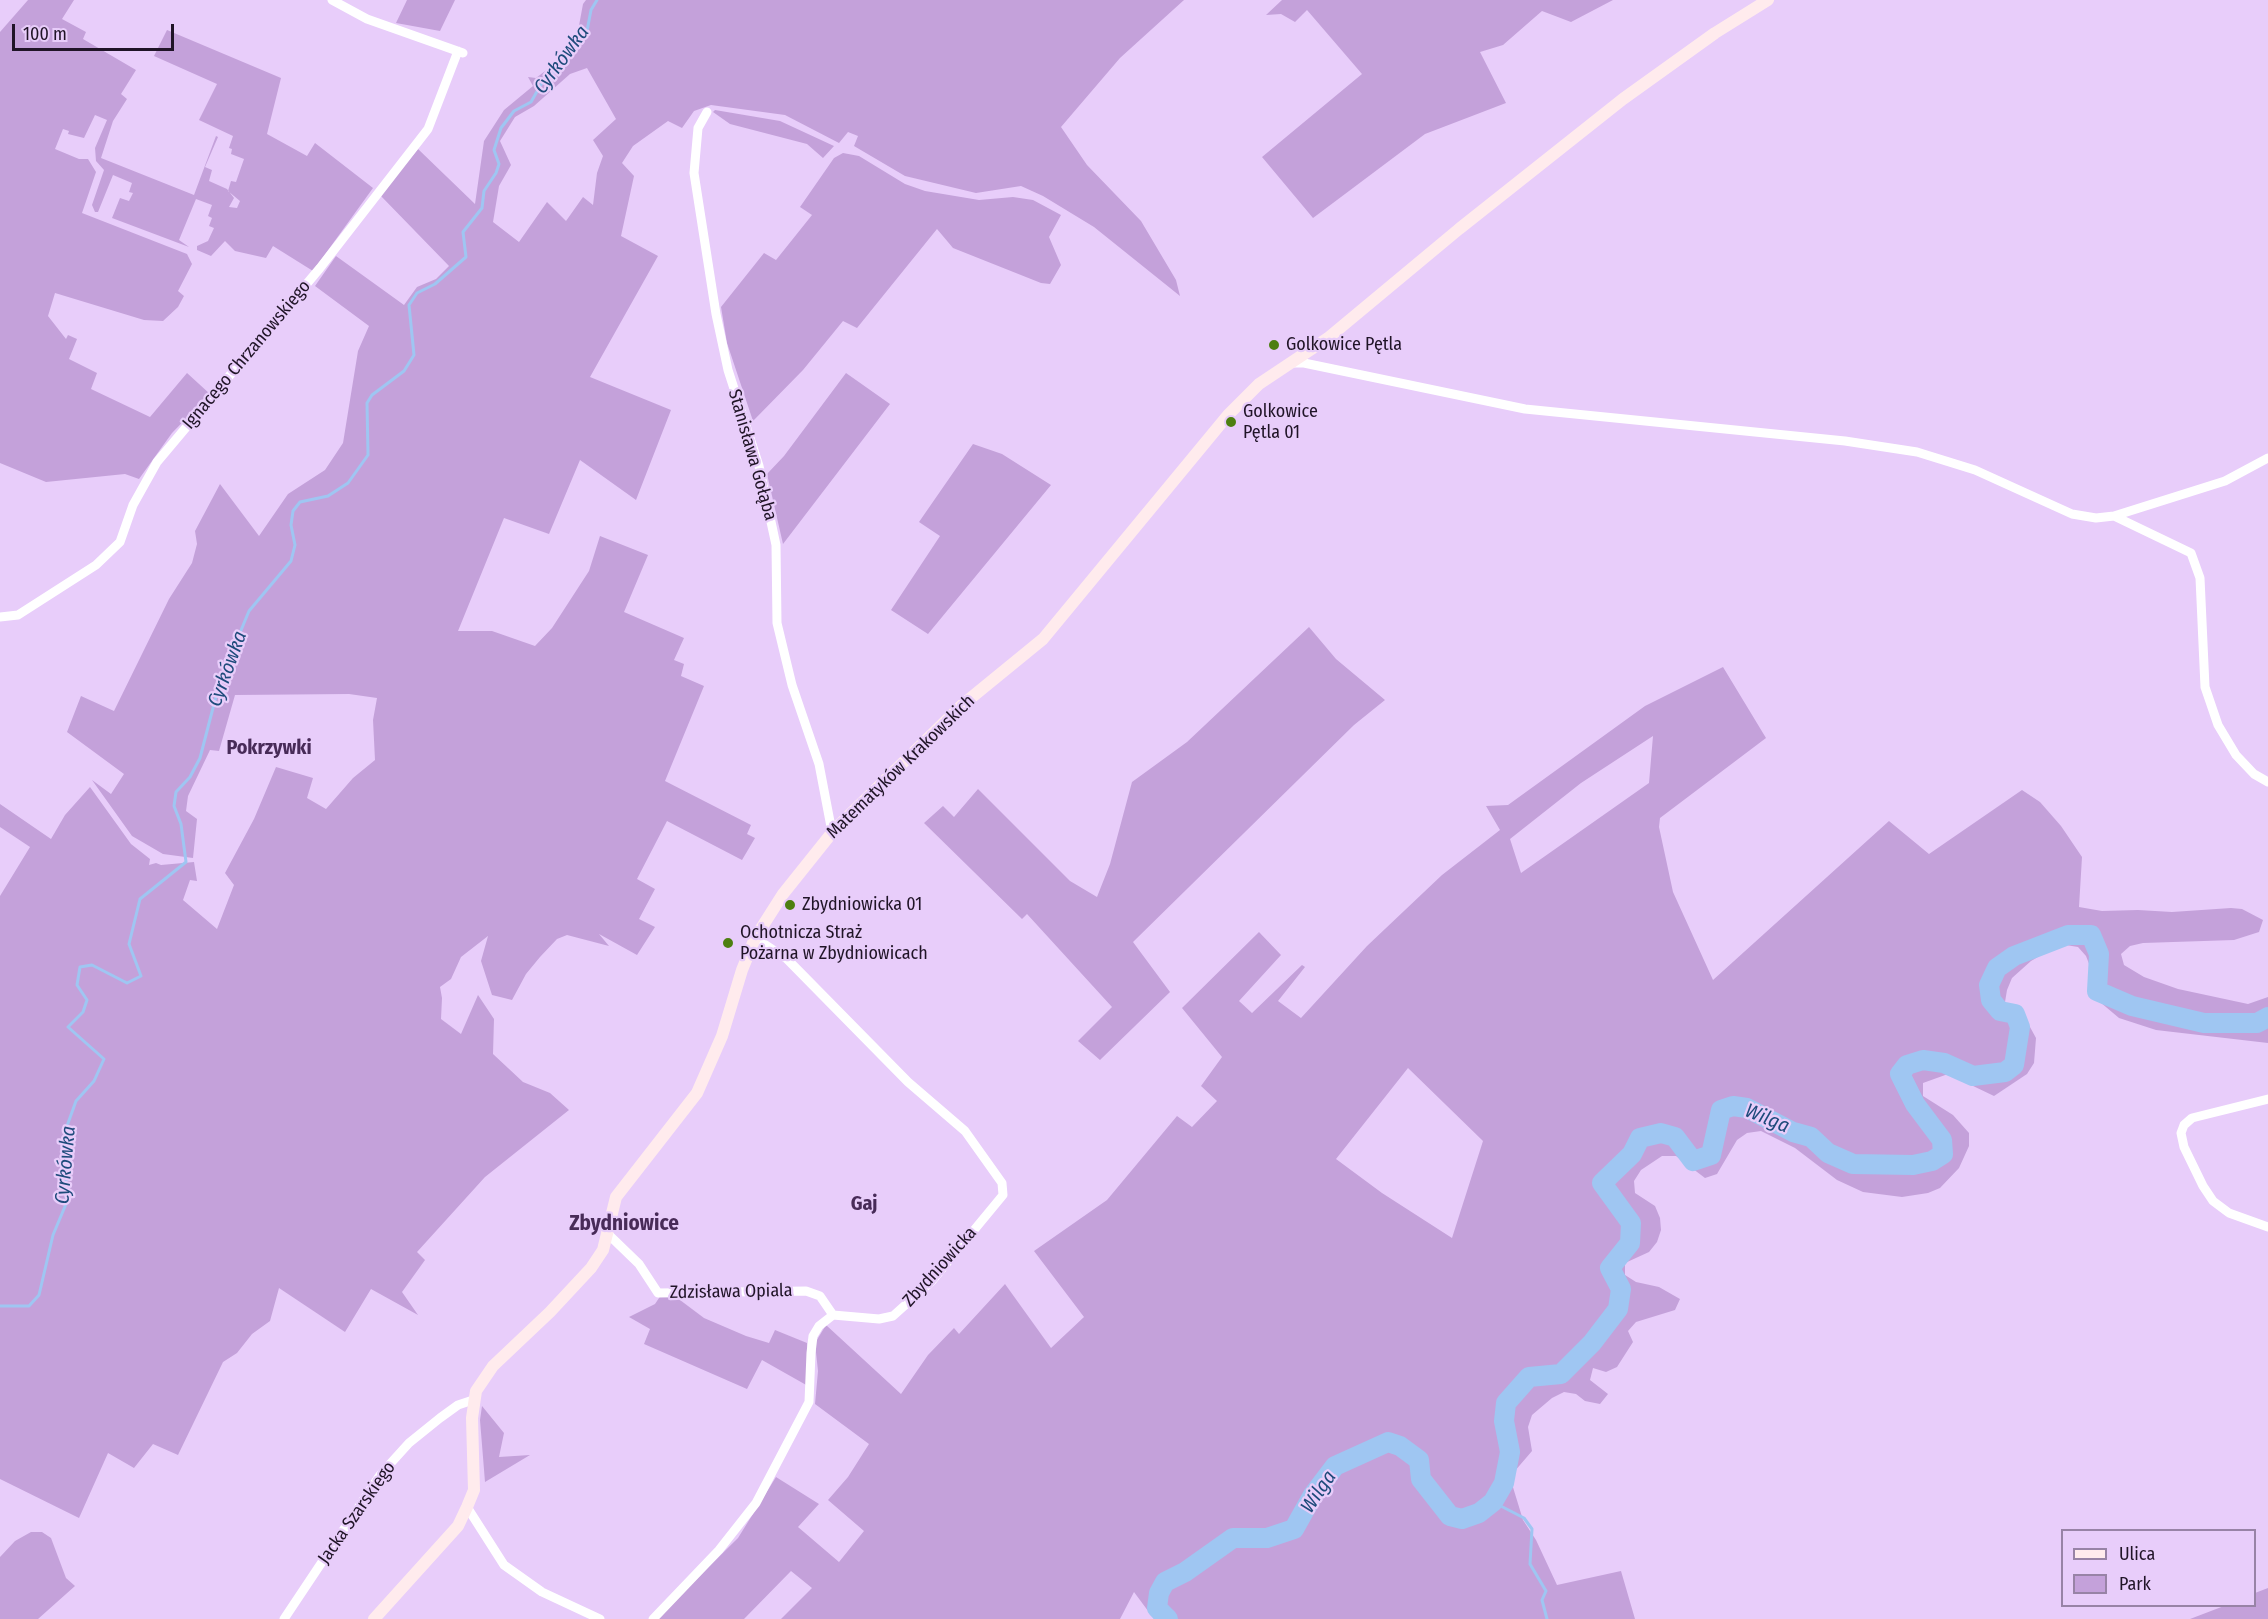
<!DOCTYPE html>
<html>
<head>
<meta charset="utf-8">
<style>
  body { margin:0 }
  #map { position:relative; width:2268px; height:1619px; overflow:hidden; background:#e8cdfa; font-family:"Fira Sans Condensed",sans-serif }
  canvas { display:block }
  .legend { position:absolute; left:2061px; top:1529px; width:195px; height:78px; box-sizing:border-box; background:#e8cdfa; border:2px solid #9883a6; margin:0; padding:8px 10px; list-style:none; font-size:18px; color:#201427 }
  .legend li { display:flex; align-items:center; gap:12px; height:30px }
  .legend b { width:30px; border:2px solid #9883a6 }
  .scale { position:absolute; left:12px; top:24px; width:162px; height:27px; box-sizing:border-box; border:3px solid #201427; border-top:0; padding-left:8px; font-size:18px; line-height:21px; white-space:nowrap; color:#201427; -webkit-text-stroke:4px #e8cdfa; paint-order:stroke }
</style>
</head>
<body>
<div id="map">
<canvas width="2268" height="1619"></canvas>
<ul class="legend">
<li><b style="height:8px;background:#ffebed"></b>Ulica</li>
<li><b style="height:16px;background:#c4a1da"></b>Park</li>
</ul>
<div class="scale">100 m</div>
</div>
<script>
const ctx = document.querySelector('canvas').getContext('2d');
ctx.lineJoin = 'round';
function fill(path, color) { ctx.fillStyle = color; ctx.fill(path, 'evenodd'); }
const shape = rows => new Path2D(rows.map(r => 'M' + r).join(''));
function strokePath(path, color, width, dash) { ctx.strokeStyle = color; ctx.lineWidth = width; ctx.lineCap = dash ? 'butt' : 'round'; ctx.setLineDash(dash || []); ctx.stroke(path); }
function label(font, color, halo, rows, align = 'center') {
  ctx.font = font + ' "Fira Sans Condensed",sans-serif'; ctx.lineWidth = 4.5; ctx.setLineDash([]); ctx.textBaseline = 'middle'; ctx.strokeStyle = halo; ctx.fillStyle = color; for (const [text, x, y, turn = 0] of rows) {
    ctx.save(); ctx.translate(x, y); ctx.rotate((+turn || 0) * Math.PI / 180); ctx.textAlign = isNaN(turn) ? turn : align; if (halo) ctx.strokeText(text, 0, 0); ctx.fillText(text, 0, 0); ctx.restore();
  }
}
fill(shape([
  [28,0,74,0,62,19,86,32,83,39,136,70,121,94,127,99,113,121,101,158,194,195,216,136,218,137,205,167,212,170,209,181,227,189,234,198,229,207,237,208,240,201,228,191,231,181,236,182,244,159,231,154,232,149,229,148,233,136,199,120,217,84,154,56,167,30,281,78,267,134,307,156,315,143,373,188,313,271,273,246,266,258,235,251,225,241,211,256,197,250,197,246,208,241,214,228,209,226,212,218,208,216,212,205,196,199,179,240,189,247,112,218,120,198,129,201,133,193,129,192,132,183,113,175,98,212,95,212,92,205,104,170,96,161,95,148,107,120,95,115,84,138,68,134,69,131,63,129,55,149,79,159,88,159,96,172,82,213,187,254,192,264,178,291,184,296,178,307,163,321,144,320,55,293,48,316,66,339,68,335,77,339,69,359,97,373,91,389,150,417,187,373,210,394,172,433,139,479,125,474,46,482,0,463,0,32],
  [407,0,455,0,440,31,396,23],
  [586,0,1184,0,1120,58,1061,127,1087,165,1141,221,1176,280,1180,296,1094,227,1043,196,1021,186,976,193,905,176,854,146,858,136,848,132,839,143,785,115,711,105,694,111,682,128,668,121,633,146,622,163,634,176,621,236,658,256,590,377,671,410,636,500,580,460,549,534,504,518,458,631,492,631,535,646,552,628,589,571,600,536,648,555,624,612,684,638,674,660,684,664,681,676,704,686,665,781,751,825,747,834,755,838,742,860,667,821,637,879,655,889,639,919,655,927,637,955,599,934,609,946,567,935,557,939,540,957,526,974,512,1000,492,995,481,961,488,936,461,957,451,979,440,987,442,998,441,1019,461,1034,478,995,494,1019,493,1054,523,1082,550,1093,569,1110,485,1177,417,1252,425,1260,402,1292,418,1315,371,1289,345,1332,279,1288,270,1321,252,1334,237,1353,223,1362,178,1455,153,1444,134,1468,108,1453,79,1518,0,1479,0,896,30,847,0,827,0,804,51,839,65,815,90,787,131,844,150,859,149,865,156,863,161,865,194,862,197,881,190,880,183,900,217,929,234,885,225,873,254,819,276,767,313,778,307,798,326,809,353,778,375,760,373,720,377,698,349,694,235,695,219,751,210,750,188,796,186,811,197,819,193,858,163,854,132,836,92,780,111,794,124,774,67,732,81,696,114,711,169,599,192,563,197,544,195,531,220,484,259,536,288,494,325,470,343,443,358,351,369,326,315,286,336,256,404,305,417,287,436,279,449,266,380,195,418,149,475,204,484,141,504,110,533,86,528,77,536,78,557,62,578,31,583,4],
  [587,68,616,119,593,140,603,156,597,173,593,205,583,197,566,221,547,202,519,242,493,222,499,186,511,165,500,141,515,117,534,106,570,74],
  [1282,0,1613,0,1571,22,1542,11,1503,45,1480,52,1506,103,1425,134,1313,218,1262,157,1362,74,1307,10,1295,22,1281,14,1266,15],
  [715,110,780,121,834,146,823,158,807,144,730,124,713,112],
  [843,153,859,156,905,184,925,191,979,200,1013,197,1033,200,1061,215,1049,237,1061,265,1050,284,1041,283,953,248,937,229,857,328,843,321,803,370,753,421,727,343,721,307,764,253,776,260,812,215,800,207,834,158],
  [846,373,890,404,783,544,767,474,784,456],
  [973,444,1002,454,1051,485,928,634,891,610,940,536,919,522],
  [1309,627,1336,659,1385,700,1354,725,1133,942,1170,992,1100,1060,1078,1041,1112,1007,1027,914,1022,919,924,823,943,806,954,817,978,789,1070,881,1097,897,1110,864,1132,782,1187,742],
  [1723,667,1766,738,1660,818,1659,827,1673,892,1713,980,1889,821,1929,854,2022,790,2040,802,2061,826,2082,857,2079,907,2102,911,2138,910,2172,912,2231,908,2242,909,2263,920,2259,932,2234,940,2143,943,2130,946,2121,954,2124,965,2144,977,2178,989,2248,1004,2268,997,2268,1043,2156,1030,2119,1018,2100,1002,2094,991,2095,979,2086,956,2078,947,2066,945,2053,948,2031,961,2012,978,2007,990,2005,1002,2030,1027,2036,1038,2034,1063,2027,1074,1994,1096,1948,1074,1923,1083,1923,1096,1953,1115,1969,1133,1969,1146,1959,1168,1940,1188,1928,1193,1902,1197,1863,1192,1837,1180,1795,1148,1761,1131,1747,1133,1737,1140,1717,1174,1705,1178,1676,1156,1662,1156,1641,1170,1634,1181,1635,1193,1655,1206,1660,1218,1661,1230,1657,1242,1649,1252,1625,1263,1625,1275,1636,1282,1659,1287,1680,1299,1675,1310,1636,1322,1628,1331,1633,1342,1617,1367,1606,1372,1593,1368,1590,1380,1608,1394,1600,1404,1585,1401,1576,1394,1564,1392,1552,1398,1532,1415,1528,1427,1532,1451,1514,1472,1512,1484,1523,1520,1536,1540,1557,1585,1621,1571,1635,1619,1154,1619,1134,1592,1120,1619,781,1619,812,1588,791,1571,744,1619,656,1619,738,1538,776,1477,819,1504,798,1527,839,1562,864,1531,828,1500,848,1477,869,1444,815,1404,818,1371,815,1343,826,1325,901,1394,928,1355,954,1328,959,1334,1005,1284,1051,1348,1084,1317,1034,1251,1107,1200,1177,1116,1192,1127,1217,1101,1201,1086,1222,1057,1182,1008,1259,932,1281,955,1239,1001,1252,1013,1302,965,1305,967,1278,1001,1301,1018,1367,946,1442,875,1500,830,1486,806,1508,805,1645,706],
  [1653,736,1649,783,1521,873,1510,839,1581,783],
  [1408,1068,1483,1141,1452,1238,1382,1193,1336,1159],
  [661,1295,676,1297,704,1318,746,1336,769,1343,775,1330,807,1343,808,1386,762,1360,747,1389,644,1344,650,1329,629,1317,655,1304],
  [482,1406,504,1433,499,1457,530,1455,485,1482,480,1420],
  [31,1532,42,1532,51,1538,66,1578,75,1586,38,1619,0,1619,0,1557,15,1541],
  [2268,1588,2268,1619,2190,1619,2224,1606,2254,1606,2255,1593]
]), '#c4a1da');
strokePath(shape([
  [0,1306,29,1306,39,1295,53,1235,66,1204,67,1126,76,1101,94,1081,104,1059,68,1027,83,1012,87,1000,77,985,80,967,92,965,127,983,141,976,129,944,140,899,186,862,181,824,174,806,176,792,190,777,200,758,220,681,249,611,291,561,295,545,291,525,293,511,300,502,328,496,348,483,368,455,367,403,372,395,404,371,414,355,409,305,417,293,435,284,466,257,463,232,482,208,484,191,496,173,499,164,494,150,501,128,514,111,531,102,543,81,564,64,587,31,591,10,597,0],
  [1493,1502,1524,1518,1532,1529,1530,1564,1546,1591,1542,1600,1547,1619]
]), '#9fc6f2', 3);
strokePath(shape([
  [1168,1619,1157,1608,1159,1593,1165,1582,1185,1572,1233,1538,1267,1538,1294,1529,1313,1495,1335,1466,1388,1442,1400,1446,1419,1460,1421,1479,1450,1516,1462,1519,1479,1513,1493,1502,1504,1483,1510,1452,1504,1421,1506,1403,1529,1377,1561,1374,1592,1343,1618,1309,1621,1289,1610,1268,1630,1243,1631,1223,1602,1183,1632,1154,1640,1138,1661,1133,1675,1137,1693,1161,1711,1155,1721,1110,1733,1106,1747,1108,1793,1132,1811,1137,1828,1153,1853,1164,1913,1165,1932,1161,1943,1154,1942,1140,1915,1104,1900,1074,1907,1065,1923,1060,1944,1063,1973,1076,2005,1072,2014,1065,2020,1027,2015,1014,2000,1011,1991,1000,1989,985,1997,968,2014,956,2068,935,2091,935,2099,954,2097,991,2132,1006,2204,1023,2257,1023,2268,1017]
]), '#9fc6f2', 20);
strokePath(shape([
  [332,0,367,19,463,53],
  [707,112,698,128,694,173,716,314,728,370,759,466,776,545,777,623,792,685,819,764,832,832],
  [1291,363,1304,363,1525,409,1845,441,1917,452,1975,470,2072,514,2096,518,2114,516,2225,481,2268,458],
  [2114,516,2191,553,2200,578,2205,687,2218,725,2236,755,2254,774,2268,782],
  [0,617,18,615,96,565,120,542,133,505,157,462,320,268,428,129,458,51],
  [2268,1099,2192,1118,2184,1125,2181,1133,2184,1147,2203,1186,2213,1201,2229,1213,2268,1227],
  [609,1235,639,1264,658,1293,806,1291,820,1296,833,1315],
  [467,1507,504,1565,542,1592,600,1619],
  [284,1619,380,1475,409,1443,440,1418,458,1405,473,1400],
  [653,1619,719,1550,756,1503,809,1402,811,1353,813,1336,819,1326,833,1315,879,1319,893,1316,932,1281,1003,1195,1002,1183,965,1131,908,1082,787,959,755,938]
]), '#fff', 9);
strokePath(shape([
  [374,1619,458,1526,467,1507,474,1490,472,1418,476,1391,493,1366,550,1312,591,1268,603,1250,616,1197,697,1093,722,1036,742,970,755,938,783,894,835,829,961,706,1043,639,1228,415,1259,384,1328,338,1459,229,1623,99,1715,33,1768,0]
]), '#ffebed', 12);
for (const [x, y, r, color] of [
  [1274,345,6,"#4d7f10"],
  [1231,422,6,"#4d7f10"],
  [790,905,6,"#4d7f10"],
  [728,943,6,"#4d7f10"]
]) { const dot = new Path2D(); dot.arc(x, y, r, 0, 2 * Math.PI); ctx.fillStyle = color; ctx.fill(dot); strokePath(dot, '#e8cdfa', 2); }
label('18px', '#201427', '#e8cdfa', [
  ["Golkowice Pętla",1286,345],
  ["Golkowice",1243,412],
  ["Pętla 01",1243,433],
  ["Zbydniowicka 01",802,905],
  ["Ochotnicza Straż",740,933],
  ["Pożarna w Zbydniowicach",740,954]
], 'left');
label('18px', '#201427', '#e8cdfa', [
  ["Ignacego Chrzanowskiego",247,355,-50],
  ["Stanisława Gołąba",752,455,74],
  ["Matematyków Krakowskich",901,767,-44],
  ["Zbydniowicka",940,1267,-48],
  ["Zdzisława Opiala",731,1292,-1],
  ["Jacka Szarskiego",357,1513,-55]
]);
label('italic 20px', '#1e4b7b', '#e8cdfa', [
  ["Cyrkówka",562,60,-54],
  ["Cyrkówka",228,669,-70],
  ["Wilga",1767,1119,22],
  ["Cyrkówka",66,1165,-85],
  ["Wilga",1319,1492,-56]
]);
label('bold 20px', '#482b58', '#e8cdfa', [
  ["Pokrzywki",269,748],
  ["Gaj",864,1204]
]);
label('bold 21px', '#482b58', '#e8cdfa', [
  ["Zbydniowice",624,1224]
]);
</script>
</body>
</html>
